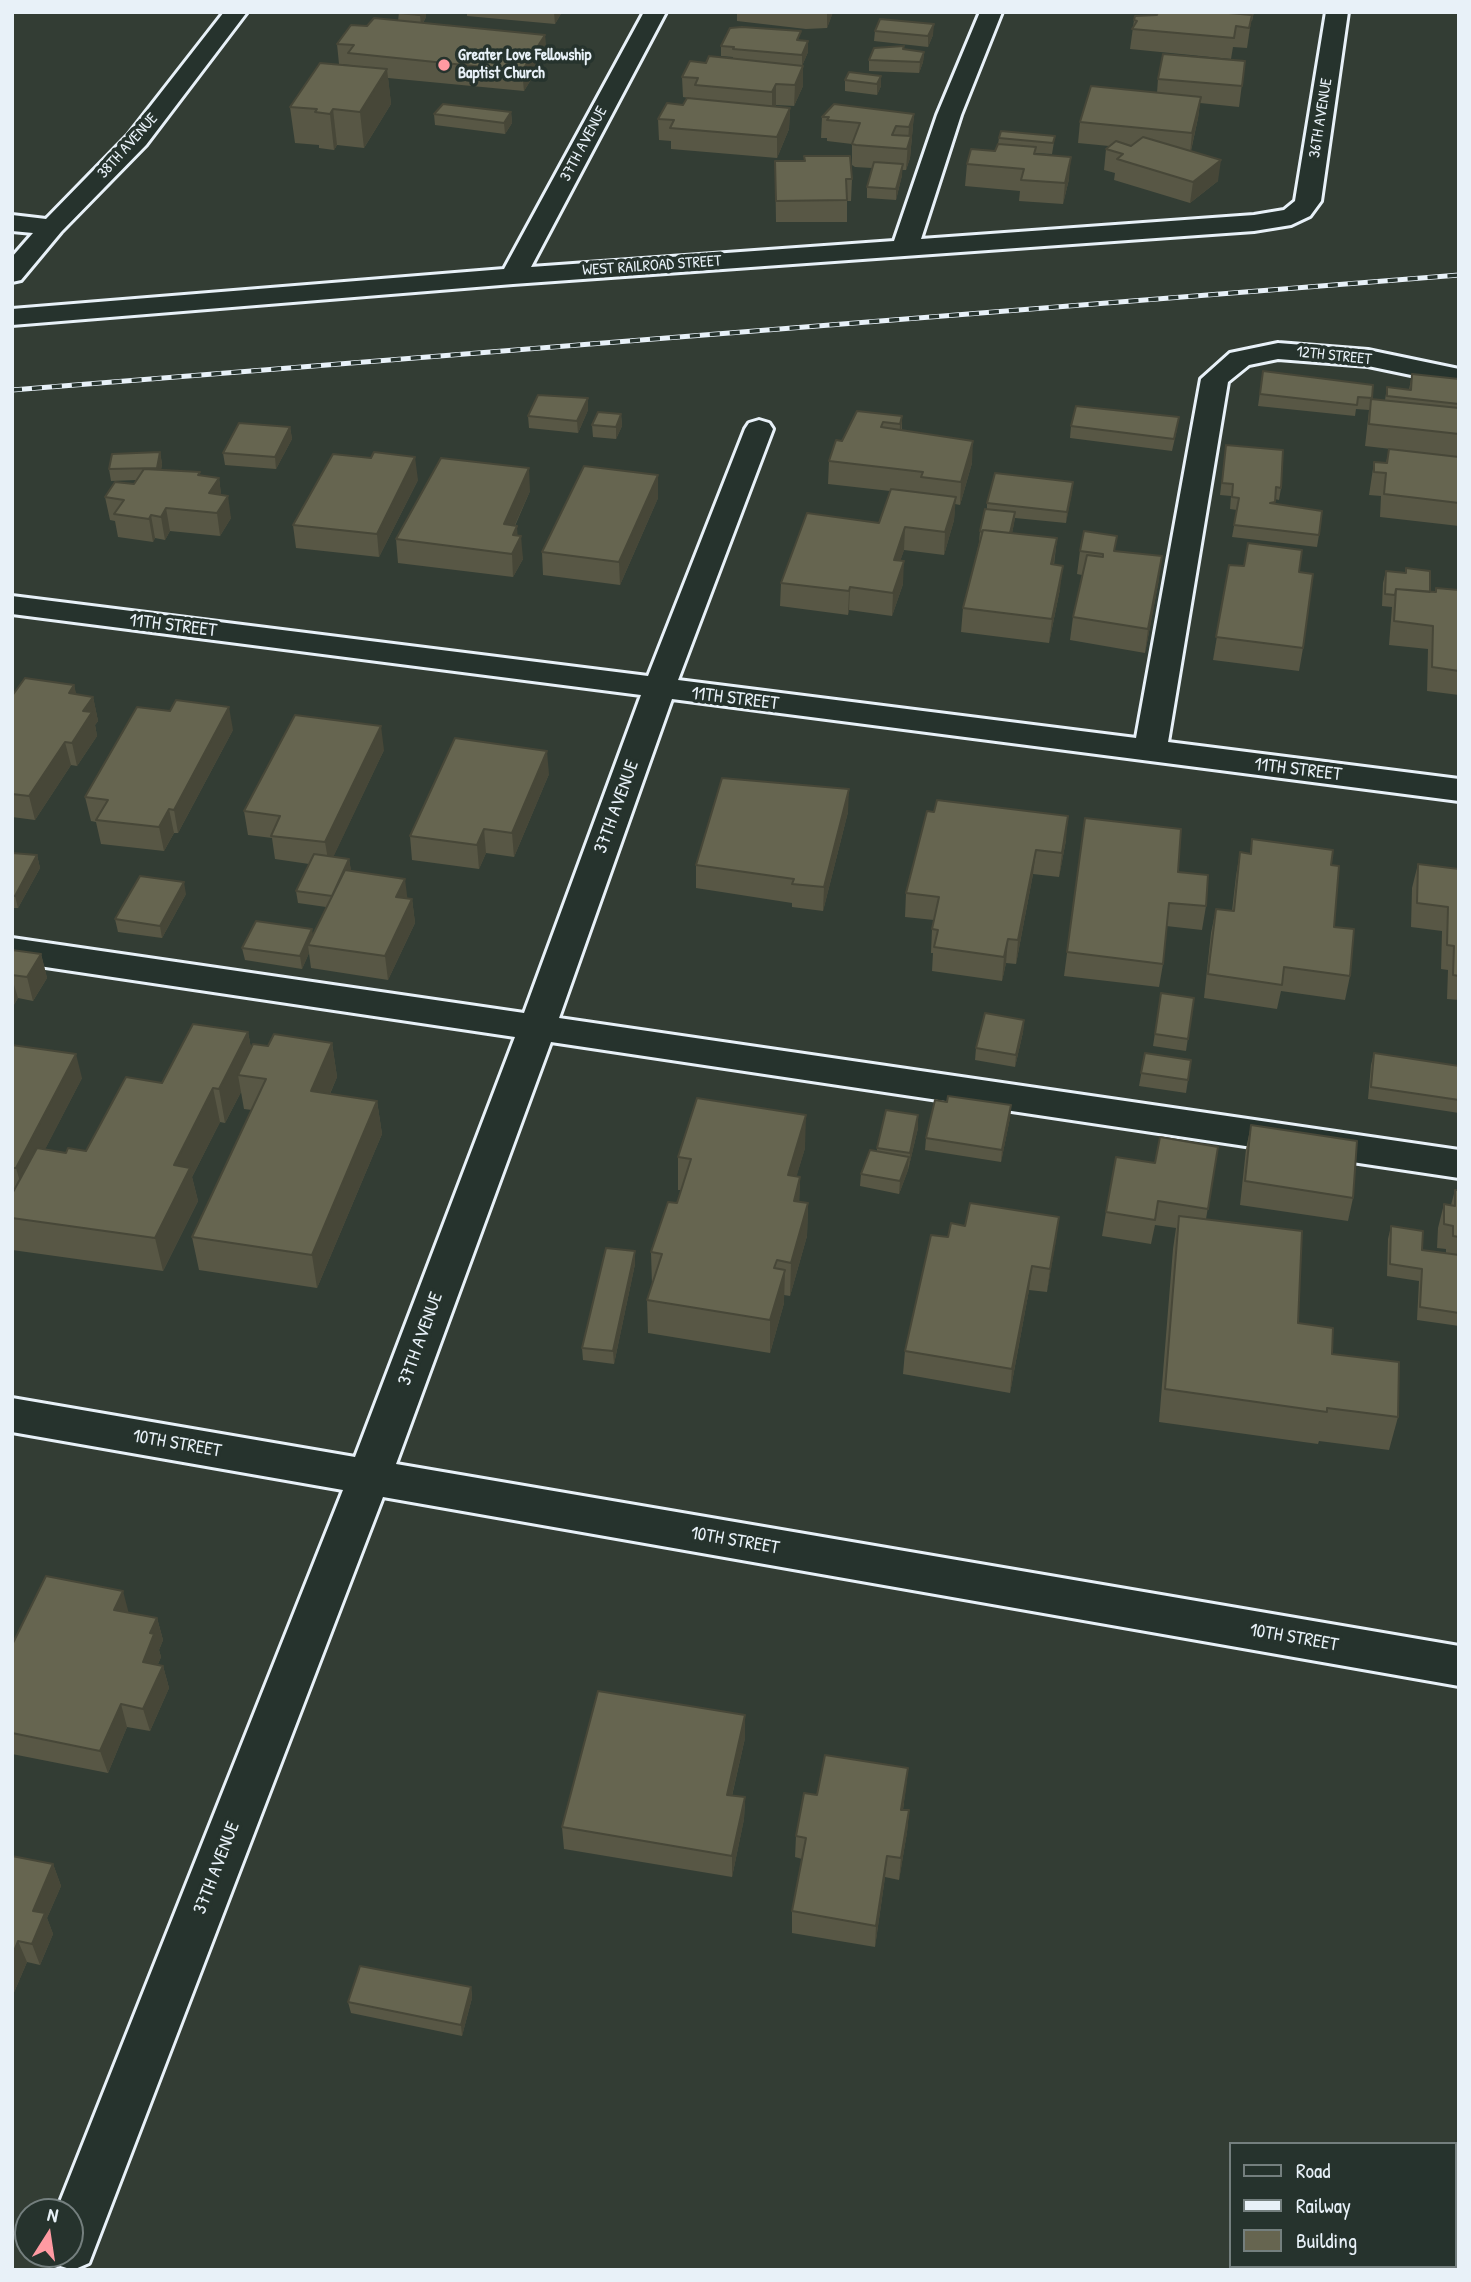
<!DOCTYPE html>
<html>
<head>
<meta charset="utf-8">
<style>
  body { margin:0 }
  #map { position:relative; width:1471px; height:2282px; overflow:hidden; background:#333d34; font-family:"Patrick Hand",sans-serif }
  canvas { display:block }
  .frame { position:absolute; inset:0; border:14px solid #e8f1f8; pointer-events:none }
  .legend { position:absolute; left:1229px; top:2142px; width:228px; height:126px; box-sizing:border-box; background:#26332d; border:2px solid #747f7e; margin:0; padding:9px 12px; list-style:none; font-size:21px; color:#e8f1f8 }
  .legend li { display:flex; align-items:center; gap:14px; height:35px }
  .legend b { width:35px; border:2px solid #747f7e }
  .north { position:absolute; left:14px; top:2198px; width:70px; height:70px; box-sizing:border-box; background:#26332d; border:2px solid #747f7e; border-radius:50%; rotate:12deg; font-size:19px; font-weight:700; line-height:28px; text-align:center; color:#e8f1f8 }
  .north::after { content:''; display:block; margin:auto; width:24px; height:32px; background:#ff9aa2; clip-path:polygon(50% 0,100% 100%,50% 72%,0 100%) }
</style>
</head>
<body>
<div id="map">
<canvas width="1471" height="2282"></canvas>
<div class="frame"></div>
<ul class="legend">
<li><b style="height:9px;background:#26332d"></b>Road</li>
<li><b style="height:9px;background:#e8f1f8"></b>Railway</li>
<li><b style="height:19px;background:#666550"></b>Building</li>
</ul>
<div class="north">N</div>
</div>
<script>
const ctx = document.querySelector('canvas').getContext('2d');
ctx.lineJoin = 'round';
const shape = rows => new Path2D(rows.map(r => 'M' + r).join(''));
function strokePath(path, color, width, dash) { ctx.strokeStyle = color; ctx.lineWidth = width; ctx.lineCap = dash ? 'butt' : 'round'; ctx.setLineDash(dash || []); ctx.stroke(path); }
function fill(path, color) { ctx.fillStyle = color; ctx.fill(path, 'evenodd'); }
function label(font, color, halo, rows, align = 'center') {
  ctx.font = font + ' "Patrick Hand",sans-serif'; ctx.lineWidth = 7; ctx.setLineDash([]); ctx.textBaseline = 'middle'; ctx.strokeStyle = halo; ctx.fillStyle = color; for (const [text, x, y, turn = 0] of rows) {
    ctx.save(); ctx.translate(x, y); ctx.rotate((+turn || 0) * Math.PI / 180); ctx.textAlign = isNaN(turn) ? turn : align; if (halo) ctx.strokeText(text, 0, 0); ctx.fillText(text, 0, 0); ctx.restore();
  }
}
const minor = shape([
  [224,12,247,12,146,145,61,232,21,280,12,282,12,257,33,233,12,231,12,215,46,219,128,135,224,12],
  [644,12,666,12,531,267,894,241,937,115,980,12,1002,12,961,115,921,239,1254,215,1284,210,1295,201,1326,12,1348,12,1321,201,1310,216,1291,225,1254,231,513,284,12,325,12,309,504,269,644,12],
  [1278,343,1368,350,1459,369,1459,385,1368,366,1278,359,1249,365,1228,382,1168,742,1459,779,1459,801,672,699,559,1018,1459,1150,1459,1178,551,1042,396,1464,1459,1646,1459,1686,383,1497,89,2263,73,2270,51,2263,47,2254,70,2254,70,2212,56,2212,343,1490,12,1432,12,1398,355,1457,515,1037,12,962,12,938,524,1013,641,695,12,614,12,596,648,676,745,429,749,423,759,420,769,423,773,429,678,680,1136,738,1201,379,1230,353,1278,343]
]);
strokePath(minor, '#e8f1f8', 6);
fill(minor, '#26332d');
const rail = shape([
  [12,390,1459,275]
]);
strokePath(rail, '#e8f1f8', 5);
strokePath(rail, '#26332d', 3.5, [10]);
fill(shape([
  [399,12,426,17,423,23,545,35,546,55,524,91,388,78,391,104,364,148,337,145,334,150,319,148,319,145,295,143,290,107,350,65,339,64,337,44,367,26,398,21],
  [467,12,562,12,555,24,467,16],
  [737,12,833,12,827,28,806,29,737,21],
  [1158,12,1254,12,1252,21,1251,21,1247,48,1233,47,1231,59,1130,49,1134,20,1157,15],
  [875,31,933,35,928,47,874,41],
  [801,41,808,41,808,52,802,66,803,66,803,86,794,106,776,105,775,107,790,108,789,129,777,158,671,149,671,141,659,140,658,119,695,99,683,97,682,77,706,63,733,58,733,57,721,56,721,46],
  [904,49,924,52,923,62,919,73,869,71,869,60],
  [1245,61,1239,107,1200,103,1198,118,1191,151,1218,181,1190,203,1114,180,1115,173,1104,170,1106,149,1109,146,1078,143,1080,122,1157,93,1158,79],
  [881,76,881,86,877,95,845,91,845,80],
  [511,112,512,123,505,134,435,125,434,114],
  [914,114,910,158,906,170,902,170,902,175,896,200,867,198,867,187,872,168,855,167,852,165,852,144,827,141,827,138,821,138,822,117],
  [1055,136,1052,154,1036,153,1035,154,1069,179,1063,204,1019,201,1020,191,965,186,967,164,995,151,998,144,999,138],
  [804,156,852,179,851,201,847,201,847,222,776,222,775,161,804,161],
  [1263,371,1373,385,1372,399,1385,400,1387,387,1409,390,1412,374,1459,379,1459,526,1380,517,1381,496,1369,495,1374,462,1386,463,1389,449,1400,450,1365,446,1369,410,1356,409,1355,416,1258,406],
  [588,410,578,433,529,428,528,416],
  [857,411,902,416,902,430,972,463,960,505,955,504,954,520,944,555,904,550,900,561,903,584,892,616,849,610,848,615,780,606,781,583,879,523,890,491,828,484,829,461,842,441],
  [621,414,622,426,616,439,593,437,592,425],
  [1071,426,1177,429,1172,451,1070,438],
  [290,427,292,439,276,469,225,465,223,453],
  [1226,445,1281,488,1279,500,1275,499,1275,503,1319,535,1317,547,1232,537,1237,510,1230,509,1231,496,1220,495],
  [160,452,162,464,161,470,219,478,221,495,231,518,220,536,170,531,165,540,155,538,153,542,118,537,115,521,110,520,105,497,134,484,136,480,111,481,109,469],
  [658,475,658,498,620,585,543,575,542,552],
  [418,480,379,557,296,548,293,525],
  [1073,482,1066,523,1015,518,1012,533,1057,538,1054,565,1060,589,1049,643,961,632,963,608,979,543,980,531,987,509,987,503],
  [530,491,515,526,523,559,513,577,398,563,396,539],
  [1080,551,1115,551,1159,579,1145,653,1070,640,1073,617,1082,575,1077,574],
  [1229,565,1299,572,1303,648,1299,671,1213,660],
  [1406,568,1430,592,1435,592,1436,588,1459,590,1459,695,1427,691,1428,649,1389,645,1392,607,1382,606,1383,583,1386,571,1405,573],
  [74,685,76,695,93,697,98,721,95,725,97,736,77,766,71,765,35,820,12,817,12,696],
  [233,730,178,833,174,833,164,851,101,844,96,822,91,821,85,797],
  [384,750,333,857,349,859,351,871,408,899,412,899,415,923,388,980,311,968,309,953,302,969,245,960,242,948,313,934,326,907,298,903,296,891,309,864,275,859,272,838,248,835,244,811],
  [549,774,514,857,486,853,479,869,412,860,410,836],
  [848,812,823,911,792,907,792,903,696,888,696,865],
  [1085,818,1178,872,1206,906,1202,930,1166,926,1163,964,1159,987,1064,976],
  [1252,839,1331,865,1334,927,1350,976,1345,1000,1281,991,1277,1009,1204,998,1211,933,1216,909,1232,911,1236,876,1240,852,1250,854],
  [1066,840,1059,877,1033,874,1016,964,1006,963,1002,981,932,971,933,953,931,953,932,929,934,920,905,917,906,893],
  [12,853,37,855,40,868,18,908,12,908],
  [1418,864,1459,869,1459,1000,1447,999,1448,970,1441,969,1442,931,1411,927,1412,888],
  [186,894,162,938,118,932,115,919],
  [12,950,41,954,47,978,33,1001,18,998,12,1008],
  [1161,993,1194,998,1186,1051,1153,1046],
  [1024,1020,1023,1032,1015,1067,975,1060,976,1048],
  [248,1032,251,1048,332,1043,337,1077,330,1094,377,1101,382,1134,317,1288,199,1270,192,1237,252,1110,244,1109,241,1092,225,1123,220,1122,192,1177,198,1201,163,1271,12,1250,12,1194,14,1191,12,1191,12,1045,82,1078,45,1149,66,1153,86,1151,162,1083],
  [1145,1053,1191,1060,1186,1093,1139,1086],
  [1374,1053,1459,1066,1459,1113,1368,1099,1371,1065],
  [947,1102,1011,1105,1010,1118,1001,1162,925,1150,926,1138],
  [918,1115,918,1128,908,1170,899,1194,860,1186,861,1174,877,1151,877,1148],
  [1251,1125,1353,1198,1348,1221,1240,1205,1246,1149],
  [1218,1147,1206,1219,1298,1323,1332,1354,1398,1417,1389,1450,1319,1441,1318,1444,1159,1422,1173,1249,1176,1228,1155,1225,1151,1244,1102,1236,1106,1212,1155,1163],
  [805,1148,796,1177,800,1177,799,1202,808,1203,807,1236,790,1296,784,1295,784,1303,770,1353,648,1333,647,1300,652,1285,651,1252,677,1203,681,1190,678,1190,678,1157],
  [1455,1190,1459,1190,1459,1326,1417,1320,1419,1281,1387,1276,1388,1239,1391,1226,1422,1250,1446,1254,1446,1249,1437,1248,1438,1228,1444,1204,1451,1205],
  [1059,1217,1047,1292,1029,1290,1010,1393,903,1374,905,1351,948,1237,965,1226],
  [635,1251,635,1264,614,1364,583,1360,582,1348],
  [129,1613,157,1618,163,1640,159,1650,161,1657,158,1664,163,1666,169,1688,150,1731,127,1727,108,1773,12,1754,12,1645],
  [745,1715,745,1738,732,1796,745,1797,744,1819,732,1877,564,1849,562,1827],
  [908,1768,903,1810,909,1810,907,1832,899,1880,885,1877,875,1947,792,1933,792,1911,802,1859,795,1857,796,1836,817,1795],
  [12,1856,53,1864,61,1886,47,1918,53,1934,40,1965,27,1962,12,1997],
  [471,1987,472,1998,462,2036,351,2013,348,2002]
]), '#585745');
fill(shape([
  [422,12,426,12,426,17,421,26,420,15],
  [554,12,562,12,555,24],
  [827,12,833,12,827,28],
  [934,24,933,35,928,47,928,36],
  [545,35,546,55,524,91,522,71],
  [808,41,808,52,802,66,802,55],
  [924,52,923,62,919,73,920,62],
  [803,66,803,86,794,106,795,85],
  [387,69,391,104,364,148,360,112],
  [881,76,881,86,877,95,877,84],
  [776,84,776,105,772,113,772,92],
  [1201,97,1198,118,1190,154,1192,133],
  [790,108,789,129,777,158,777,137],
  [333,109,337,145,334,150,330,114],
  [511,112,512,123,505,134,504,123],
  [914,114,910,158,906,170,909,127],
  [1071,157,1069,179,1063,204,1065,183],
  [1221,160,1218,181,1190,203,1193,182],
  [903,164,902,175,896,200,896,189],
  [588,398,588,410,578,433,577,421],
  [621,414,622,426,616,439,616,427],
  [902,416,901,439,899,447,900,424],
  [290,427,292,439,276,469,275,457],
  [973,441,972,463,960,505,961,482],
  [160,452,162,464,159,480,157,468],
  [415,457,418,480,379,557,377,534],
  [529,468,530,491,505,547,504,524],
  [658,475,658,498,620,585,619,562],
  [219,478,222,501,209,493],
  [1073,482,1072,494,1066,523,1067,512],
  [228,496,231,518,220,536,217,513],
  [956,497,954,520,944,555,945,532],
  [166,508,170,531,165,540,161,517],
  [1015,512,1014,524,1009,547,1010,535],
  [151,515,155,538,153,542,149,519],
  [517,526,518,541,521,536,523,559,513,577,512,554,513,535],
  [905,527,904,550,893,583,894,560],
  [1057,538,1054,561,1048,588,1051,564],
  [1162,556,1159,579,1145,653,1148,629],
  [904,561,903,584,892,616,893,593],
  [1063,566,1060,589,1049,643,1052,619],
  [850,587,849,610,848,615,849,591],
  [74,685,80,709,69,693],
  [93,697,98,721,95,725,97,736,77,766,72,743,83,711],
  [229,707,233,730,178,833,174,810],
  [381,726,384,750,329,866,325,842],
  [65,742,71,765,35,820,29,796],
  [547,751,549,774,514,857,512,833],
  [849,789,848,812,823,911,824,887],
  [169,809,174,833,164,851,159,827],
  [1068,816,1066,840,1059,877,1062,853],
  [484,829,486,853,479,869,477,845],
  [1036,850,1033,874,1016,964,1018,940],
  [37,855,40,868,18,908,15,896],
  [349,859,351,871,332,896],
  [405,879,408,903,396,897],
  [184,882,186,894,162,938,160,926],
  [412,899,415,923,388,980,385,956],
  [312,929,314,941,308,945,309,953,302,969,300,956],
  [1008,939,1006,963,1002,981,1004,957],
  [41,954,47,978,33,1001,27,977],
  [12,978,18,998,12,1008],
  [1024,1020,1023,1032,1015,1067,1016,1055],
  [248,1032,254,1065,238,1075,241,1092,225,1123,219,1089],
  [332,1043,337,1077,317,1124,311,1091],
  [76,1054,82,1078,23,1192,16,1168],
  [213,1088,220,1122,192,1177,198,1201,163,1271,155,1238,174,1165],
  [377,1101,382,1134,317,1288,312,1255],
  [1011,1105,1010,1118,1001,1162,1002,1150],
  [806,1115,805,1148,787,1209,788,1175],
  [918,1115,918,1128,909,1166,910,1153],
  [909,1157,908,1170,899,1194,900,1181],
  [800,1177,799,1211,794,1201],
  [808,1203,807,1236,790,1296,791,1263],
  [1059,1217,1056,1241,1047,1292,1050,1269],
  [635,1251,635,1264,614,1364,613,1351],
  [1032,1266,1029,1290,1010,1393,1012,1369],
  [785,1270,784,1303,770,1353,770,1320],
  [123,1591,129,1614,114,1610],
  [157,1618,163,1640,159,1650,161,1657,149,1684,143,1662,150,1633],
  [163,1666,169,1688,150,1731,143,1709],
  [121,1704,127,1727,108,1773,100,1751],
  [745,1715,745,1738,727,1817,727,1795],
  [908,1768,906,1790,899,1831,901,1810],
  [745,1797,744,1819,732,1877,732,1856],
  [909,1810,907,1832,899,1880,901,1858],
  [887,1856,885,1877,875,1947,876,1926],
  [53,1864,61,1886,47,1918,53,1934,40,1965,32,1944,33,1911],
  [18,1941,27,1962,12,1997,12,1956],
  [471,1987,472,1998,462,2036,461,2025]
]), '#474738');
const building = shape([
  [399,12,422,12,420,15,398,13,399,12],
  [1158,12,1217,12,1252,15,1249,28,1236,26,1234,38,1132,29,1137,21,1134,20,1135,16,1157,15,1158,12],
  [374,18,545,35,522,71,348,53,354,45,337,44,351,25,367,26,374,18],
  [880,19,934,24,928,36,875,31,880,19],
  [742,27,801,31,797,40,808,41,802,55,733,49,734,47,721,46,730,28,742,27],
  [904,46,903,49,924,52,920,62,869,60,874,48,904,46],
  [1163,54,1245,61,1242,86,1158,79,1163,54],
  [709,56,803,66,795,85,776,84,772,92,695,85,698,78,682,77,690,61,706,63,709,56],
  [320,63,387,69,360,112,333,109,330,114,315,112,317,109,290,107,320,63],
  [849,72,881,76,877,84,845,80,849,72],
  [1091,86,1201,97,1192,133,1080,122,1091,86],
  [687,98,790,108,777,137,670,128,674,120,658,119,667,103,683,105,687,98],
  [443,104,511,112,504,123,434,114,443,104],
  [834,104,914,114,909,127,896,126,892,135,911,136,907,149,856,145,852,144,860,123,827,120,829,117,822,117,834,104],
  [1001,131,1055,136,1053,143,999,138,1001,131],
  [1143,137,1221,160,1193,182,1117,159,1123,154,1106,149,1116,141,1131,146,1143,137],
  [998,144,1036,147,1034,154,1071,157,1065,183,1021,180,1024,169,967,164,971,149,995,151,998,144],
  [804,156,850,156,852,179,846,179,847,200,776,201,775,161,805,161,804,156],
  [874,162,903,164,896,189,867,187,874,162],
  [1263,371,1373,385,1372,398,1358,397,1357,405,1260,394,1263,371],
  [1412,374,1459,379,1459,404,1387,396,1387,387,1411,390,1412,374],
  [538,395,588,398,577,421,528,416,538,395],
  [1371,399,1459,408,1459,434,1369,424,1371,399],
  [1076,406,1179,417,1174,439,1071,426,1076,406],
  [857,411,902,416,900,424,883,422,881,427,973,441,961,482,921,477,923,472,829,461,836,440,842,441,857,411],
  [598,412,621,414,616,427,592,425,598,412],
  [239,423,290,427,275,457,223,453,239,423],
  [1226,445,1283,450,1281,488,1276,487,1275,502,1270,503,1322,511,1319,535,1234,525,1239,498,1232,497,1233,484,1222,483,1226,445],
  [1389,449,1459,457,1459,503,1384,494,1386,473,1374,472,1374,462,1387,463,1389,449],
  [160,452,157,468,109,469,112,454,160,452],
  [374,452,415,457,377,534,293,525,333,454,371,458,374,452],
  [441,458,529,468,504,524,517,526,513,535,521,536,512,554,396,539,441,458],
  [584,466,658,475,619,562,542,552,584,466],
  [144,469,200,472,198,475,219,478,209,493,228,496,217,513,166,508,161,517,151,515,149,519,114,514,124,500,105,497,115,482,134,484,144,469],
  [995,473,1073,482,1067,512,987,503,995,473],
  [891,489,956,497,945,532,905,527,894,560,904,561,893,593,850,587,849,591,781,583,807,513,879,523,891,489],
  [985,509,1015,512,1010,533,983,530,982,532,980,531,985,509],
  [983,530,1057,538,1051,564,1063,566,1052,619,963,608,983,530],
  [1084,531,1117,536,1114,551,1162,556,1148,629,1073,617,1087,555,1103,557,1103,554,1080,551,1084,531],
  [1248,543,1302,550,1299,572,1313,574,1303,648,1216,637,1229,565,1244,566,1248,543],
  [1406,568,1430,571,1430,592,1396,589,1395,595,1385,594,1386,571,1406,573,1406,568],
  [1436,588,1459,590,1459,671,1432,667,1433,626,1394,621,1396,589,1436,592,1436,588],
  [25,678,74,685,69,693,93,697,83,711,92,712,72,743,65,742,29,796,12,794,12,696,25,678],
  [176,700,229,707,174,810,169,809,159,827,96,820,108,800,85,797,137,707,170,711,176,700],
  [295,715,381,726,325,842,271,836,280,816,244,811,295,715],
  [455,738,547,751,512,833,484,829,477,845,410,836,455,738],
  [722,778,849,789,824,887,792,884,794,879,696,865,722,778],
  [937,800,1068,816,1062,853,1036,850,1018,940,1008,939,1004,957,934,947,938,930,932,929,939,897,906,893,927,811,934,812,937,800],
  [1085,818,1181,829,1178,872,1208,875,1206,906,1169,903,1163,964,1067,952,1085,818],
  [1252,839,1333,850,1331,865,1339,866,1334,927,1354,929,1350,976,1284,967,1282,985,1208,974,1216,909,1234,911,1240,852,1251,854,1252,839],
  [12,853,37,855,15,896,12,896,12,853],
  [314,854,349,859,332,896,296,891,314,854],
  [1418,864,1459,869,1459,976,1453,975,1454,946,1447,945,1448,907,1417,903,1418,864],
  [345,870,405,879,396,897,412,899,385,956,308,945,345,870],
  [140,876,184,882,160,926,115,919,140,876],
  [256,921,312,929,300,956,242,948,256,921],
  [12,950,41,954,27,977,12,975,12,950],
  [1161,993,1194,998,1188,1039,1155,1034,1161,993],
  [985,1013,1024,1020,1016,1055,976,1048,985,1013],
  [193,1024,248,1032,219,1089,213,1088,174,1165,190,1168,155,1238,12,1218,12,1194,37,1148,66,1153,68,1148,86,1151,126,1077,162,1083,193,1024],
  [274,1034,332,1043,311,1091,377,1101,312,1255,192,1237,266,1079,238,1075,253,1044,268,1046,274,1034],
  [12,1045,76,1054,16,1168,12,1168,12,1045],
  [1145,1053,1191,1060,1188,1080,1141,1073,1145,1053],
  [1374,1053,1459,1066,1459,1100,1371,1087,1374,1053],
  [948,1096,1011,1105,1002,1150,926,1138,935,1100,947,1102,948,1096],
  [697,1098,806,1115,788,1175,800,1177,794,1201,808,1203,791,1263,777,1260,774,1268,785,1270,770,1320,647,1300,662,1254,651,1252,668,1202,677,1203,691,1159,678,1157,697,1098],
  [886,1110,918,1115,910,1153,877,1148,886,1110],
  [1251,1125,1357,1141,1353,1198,1245,1181,1251,1125],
  [1160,1137,1218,1147,1208,1209,1158,1201,1155,1220,1106,1212,1116,1157,1155,1163,1160,1137],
  [870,1150,909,1157,900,1181,861,1174,870,1150],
  [1455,1190,1459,1190,1459,1237,1453,1236,1453,1226,1444,1224,1444,1204,1455,1206,1455,1190],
  [970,1203,1059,1217,1050,1269,1032,1266,1012,1369,905,1351,931,1235,948,1237,951,1223,965,1226,970,1203],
  [1179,1216,1302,1231,1298,1323,1333,1328,1332,1354,1399,1362,1398,1417,1327,1408,1327,1412,1165,1389,1179,1216],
  [1391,1226,1423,1231,1422,1250,1459,1255,1459,1313,1420,1307,1422,1269,1390,1264,1391,1226],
  [606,1248,635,1251,613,1351,582,1348,606,1248],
  [46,1576,123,1591,114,1610,157,1618,150,1633,154,1634,143,1662,163,1666,143,1709,121,1704,100,1751,12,1733,12,1645,46,1576],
  [598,1691,745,1715,727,1795,745,1797,732,1856,562,1827,598,1691],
  [825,1755,908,1768,901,1810,909,1810,901,1858,887,1856,876,1926,792,1911,806,1838,796,1836,804,1793,817,1795,825,1755],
  [12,1856,53,1864,33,1911,45,1913,32,1944,18,1941,12,1956,12,1856],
  [360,1966,471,1987,461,2025,348,2002,360,1966]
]);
fill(building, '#666550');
strokePath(building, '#474738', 2);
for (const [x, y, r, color] of [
  [444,65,7,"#ff9aa2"]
]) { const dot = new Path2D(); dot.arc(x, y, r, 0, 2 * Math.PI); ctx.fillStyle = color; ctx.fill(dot); strokePath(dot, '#26332d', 2.5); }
label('bold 16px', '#e8f1f8', '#26332d', [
  ["Greater Love Fellowship",458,56],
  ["Baptist Church",458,74]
], 'left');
label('16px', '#e8f1f8', '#26332d', [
  ["36TH AVENUE",1321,118,-81],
  ["37TH AVENUE",584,144,-62],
  ["38TH AVENUE",128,146,-48],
  ["WEST RAILROAD STREET",652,266,-4],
  ["12TH STREET",1334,356,6]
]);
label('19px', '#e8f1f8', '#26332d', [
  ["11TH STREET",173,626,7],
  ["11TH STREET",735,699,7],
  ["11TH STREET",1298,770,7],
  ["37TH AVENUE",617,807,-70],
  ["37TH AVENUE",421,1339,-70],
  ["10TH STREET",177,1444,10],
  ["10TH STREET",735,1541,10],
  ["10TH STREET",1294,1638,10],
  ["37TH AVENUE",217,1868,-69]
]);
</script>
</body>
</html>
